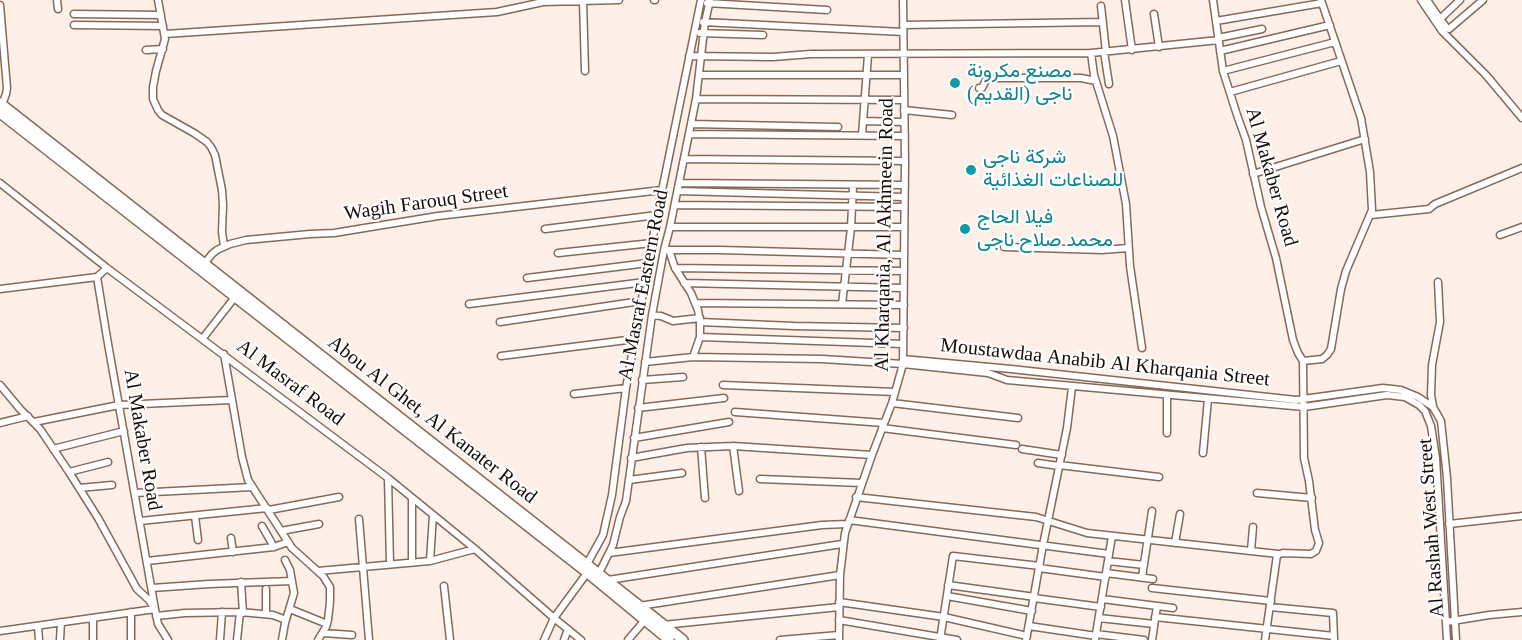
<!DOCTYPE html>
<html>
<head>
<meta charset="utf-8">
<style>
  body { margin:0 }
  canvas { display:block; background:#fef0e8 }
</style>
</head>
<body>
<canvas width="1522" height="640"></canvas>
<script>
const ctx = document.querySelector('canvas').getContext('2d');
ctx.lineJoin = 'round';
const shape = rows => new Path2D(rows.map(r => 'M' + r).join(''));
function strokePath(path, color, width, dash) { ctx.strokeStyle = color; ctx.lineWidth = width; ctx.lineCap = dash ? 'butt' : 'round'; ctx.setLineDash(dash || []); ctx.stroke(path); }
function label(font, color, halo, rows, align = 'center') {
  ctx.font = font + ' "Times New Roman",Vazirmatn,serif'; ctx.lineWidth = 4.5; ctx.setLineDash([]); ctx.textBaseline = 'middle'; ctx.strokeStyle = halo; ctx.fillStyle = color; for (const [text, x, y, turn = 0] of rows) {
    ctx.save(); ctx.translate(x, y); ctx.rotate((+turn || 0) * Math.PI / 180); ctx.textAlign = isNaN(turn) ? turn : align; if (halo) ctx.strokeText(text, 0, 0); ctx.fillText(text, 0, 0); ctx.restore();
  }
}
const minor = shape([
  [57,0,58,9],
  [158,0,165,39,156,71,153,87,153,99,158,110,162,115,194,133,207,142,211,147,215,155,222,190,223,205,222,232,224,246],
  [654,0,655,0],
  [1125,0,1132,50],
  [1213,0,1223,71,1237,115,1246,140,1261,207,1276,258,1293,340,1298,353,1303,361],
  [1421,0,1442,31,1486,75,1522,118],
  [1427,0,1440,19,1447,28,1449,29,1483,0],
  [583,1,585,71],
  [707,3,827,10],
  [0,5,7,88,6,94,2,105],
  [1101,6,1106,52],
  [74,14,161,15],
  [1154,14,1159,47],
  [1440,19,1460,0],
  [1216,21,1322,3],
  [703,22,903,32],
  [74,25,163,26],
  [903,25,1103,22],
  [700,33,763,35],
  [165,34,497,12,543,2,619,0],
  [1218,38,1262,29],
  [146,50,163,49],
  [1220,51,1330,25],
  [1104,52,1109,84],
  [1091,53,1094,75,1113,136,1126,204,1130,266,1142,348],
  [689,56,773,57,811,54,1091,53,1219,40],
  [1223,71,1335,42],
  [699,75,904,75],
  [979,88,982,88,987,78,1081,78,1096,81],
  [1230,92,1341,61],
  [696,99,904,100],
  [904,110,952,115],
  [863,121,904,122],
  [691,124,838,127],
  [689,134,905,136],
  [862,135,868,55],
  [684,159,905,161],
  [1253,174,1365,139],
  [0,183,107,268,388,478,475,549,554,618,581,640],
  [680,183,905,185],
  [678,191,904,197],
  [675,205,904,207],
  [1371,215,1429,209,1435,204,1522,168],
  [670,227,904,227],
  [545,229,657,215],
  [1500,235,1522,227],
  [1004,247,1102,250,1128,248],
  [664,250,720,250,903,255],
  [669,250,675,268,691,293,698,310,700,322,700,337,693,357],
  [558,253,652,243],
  [204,264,212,254,217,250,230,244,246,240,310,234,334,233,438,216,662,190],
  [675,268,903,271],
  [527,278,648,263],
  [684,283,903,288],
  [0,289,97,277,107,268],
  [696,303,904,305],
  [469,304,645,282],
  [842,304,851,228,853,186],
  [652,315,661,316,673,321,700,318],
  [500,322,641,301],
  [700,322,794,326,904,328],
  [700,337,903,344],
  [203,338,235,297],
  [224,354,242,457,248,480,292,548,323,576,330,587,330,602,328,620,326,627,318,640],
  [501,356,635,339],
  [903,359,1011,369,1296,400,1383,388,1401,390,1418,397,1433,407,1441,421,1447,478,1456,640],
  [645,362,693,357,822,359,903,364,988,373,1007,380,1304,407,1387,395,1405,397,1419,405,1425,411,1431,426,1436,458,1447,640],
  [642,380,683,377],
  [0,385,20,409,40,429,69,472,98,518,137,589,149,600,155,609,158,624,168,640],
  [723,385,895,392],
  [574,394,626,388],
  [892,403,1018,418],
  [1433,406,1431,395,1432,365,1440,322,1438,282],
  [638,408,724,398],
  [735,412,884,423],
  [34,422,119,405,231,400],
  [0,423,28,416],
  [882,428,1016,445],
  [1167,433,1167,395],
  [634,438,729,422],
  [733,446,739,491],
  [701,447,705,498],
  [53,449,124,431],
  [1022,449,1062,455],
  [1203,453,1208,399],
  [631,458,687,448,733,446,872,455],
  [1038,463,1059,466],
  [1059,465,1159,477],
  [69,472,108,462],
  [388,478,390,564],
  [760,479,862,483],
  [629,480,682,473],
  [79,488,112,485],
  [135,493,252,487],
  [1257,493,1312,498],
  [856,497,1036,517,1087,533,1278,554],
  [269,510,339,497],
  [195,516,198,540],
  [359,519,369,640],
  [849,520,1109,554],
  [140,521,267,508],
  [1449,524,1522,516],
  [262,526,274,547],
  [281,531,319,524],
  [231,538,233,552],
  [1175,543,1180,514],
  [1251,551,1253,527],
  [609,553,822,525,847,524],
  [147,561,274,547,288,542],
  [430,561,433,515],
  [1108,561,1144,565],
  [412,562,412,498],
  [587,564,603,535,612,495,626,388,657,215,701,0],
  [1039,568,1106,577],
  [318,571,430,561,475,549],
  [599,573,613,545,620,517,626,501,652,315,664,250,670,227,696,99,705,22,710,0],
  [1106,573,1153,579],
  [1142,577,1152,511],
  [608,580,842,544],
  [241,582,243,613],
  [948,585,1035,597],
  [444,586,450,640],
  [152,588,209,584,292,581],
  [1152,588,1271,601],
  [266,589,266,614],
  [947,596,1032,611],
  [1034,598,1101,607],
  [1102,599,1173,608],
  [839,602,944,617,1027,636],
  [639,606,840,575],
  [1270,607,1333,613,1334,639],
  [290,609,327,624],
  [131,612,131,640],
  [156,616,185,613,240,612,273,615,286,620],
  [1155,617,1334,636],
  [93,618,93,640],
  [1099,618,1154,624],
  [839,620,957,640],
  [1446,622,1489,615,1522,612],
  [663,625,839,607],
  [38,626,39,640],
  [1029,626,1096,636],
  [0,631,155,609,107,338,97,277],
  [323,633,352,635],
  [1096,634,1144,640],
  [60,640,61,622],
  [220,640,222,612],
  [237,640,240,612],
  [282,640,285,623,294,593,290,570,285,560],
  [544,640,554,618,587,573],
  [564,640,568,629],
  [628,640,645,620],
  [780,640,839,635],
  [839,640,840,575,845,533,872,455,892,403,903,364,905,161,903,0],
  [940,640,953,556,1040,566],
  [1026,640,1043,545,1067,428,1072,387],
  [1095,640,1112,536],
  [1152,640,1157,606],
  [1265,640,1277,555,1283,553,1311,554,1316,551,1319,543,1315,530,1309,481,1304,458,1303,361,1322,359,1327,355,1331,349,1341,289,1346,271,1372,210,1370,172,1361,118,1321,0]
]);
const secondary = shape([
  [0,103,683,640],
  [0,113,589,574,669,640]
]);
strokePath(minor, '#866959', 9);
strokePath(secondary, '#866959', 12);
strokePath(minor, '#fff', 6);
strokePath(secondary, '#fff', 9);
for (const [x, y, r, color] of [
  [955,83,6,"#0f9aa8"],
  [971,170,6,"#0f9aa8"],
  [965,229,6,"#0f9aa8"]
]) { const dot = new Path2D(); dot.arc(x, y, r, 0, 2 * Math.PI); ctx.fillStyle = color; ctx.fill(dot); strokePath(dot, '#fff', 2); }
label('20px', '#0d838f', '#fff', [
  ["مصنع مكرونة",967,72],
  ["ناجى (القديم)",967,95],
  ["شركة ناجى",983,158],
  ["للصناعات الغذائية",983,181],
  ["فيلا الحاج",977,218],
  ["محمد صلاح ناجى",977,241]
], 'left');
label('20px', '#160b06', '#fff', [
  ["Al Makaber Road",1271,177,74],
  ["Wagih Farouq Street",426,203,-8],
  ["Al Kharqania, Al Akhmeein Road",885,235,-89],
  ["Al Masraf Eastern Road",644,285,-79],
  ["Moustawdaa Anabib Al Kharqania Street",1105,363,6],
  ["Al Masraf Road",290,383,37],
  ["Abou Al Ghet, Al Kanater Road",432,420,38],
  ["Al Makaber Road",142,440,80],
  ["Al Rashah West Street",1432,528,-94]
]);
</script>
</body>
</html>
